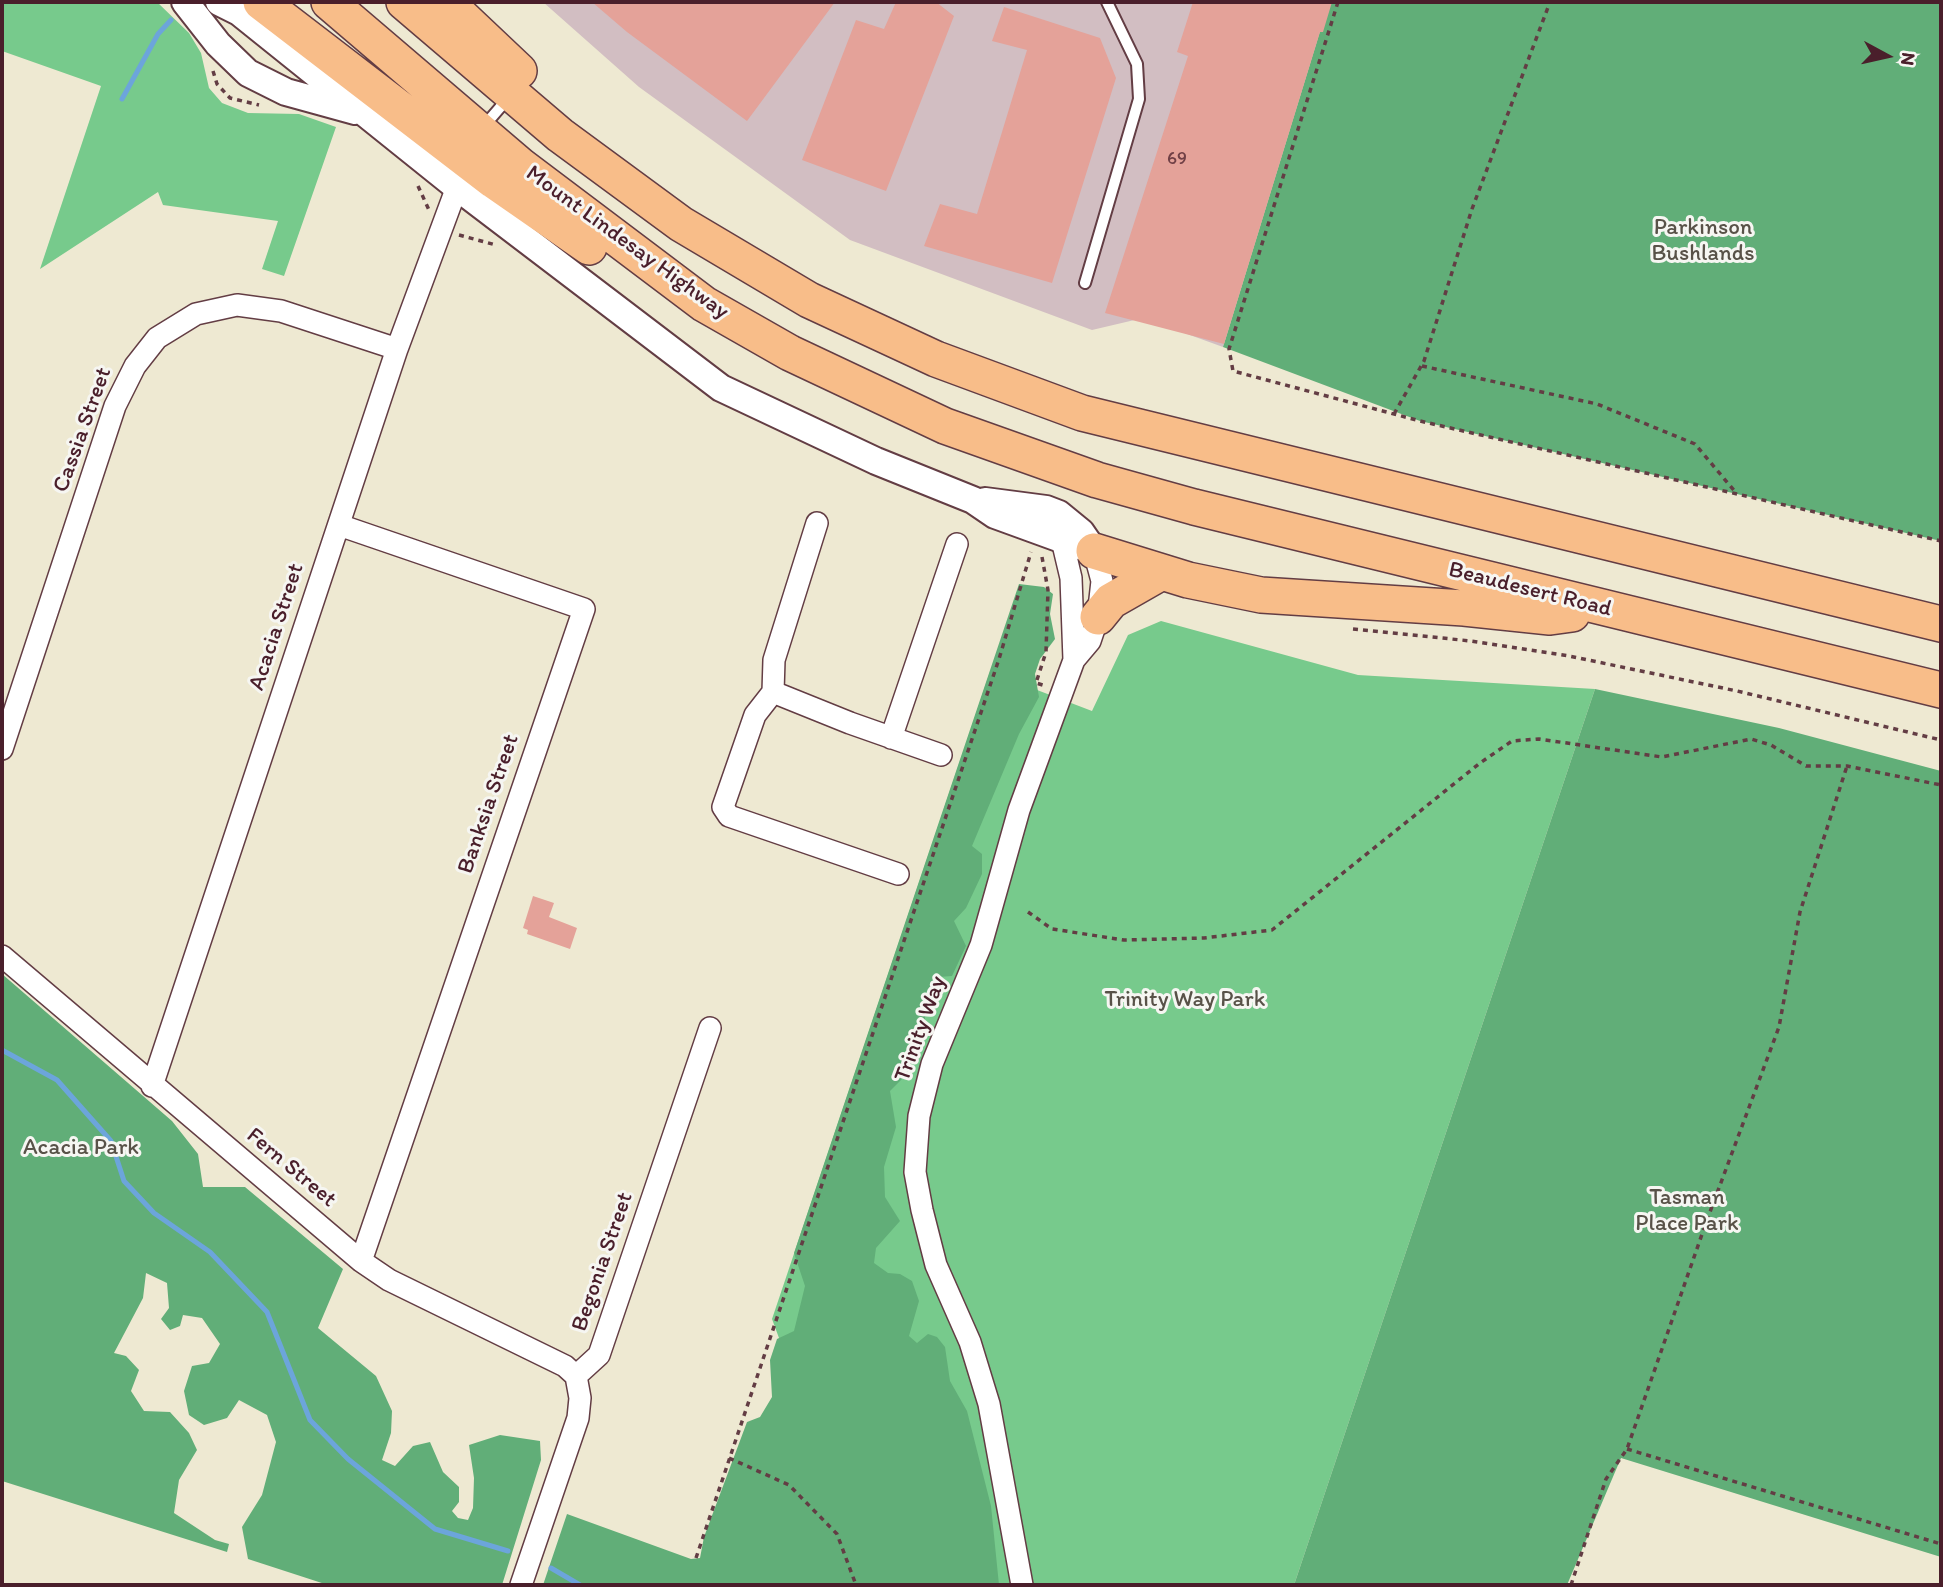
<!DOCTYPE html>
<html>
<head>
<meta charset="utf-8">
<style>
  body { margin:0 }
  #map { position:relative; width:1943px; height:1587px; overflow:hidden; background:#eee9d2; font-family:Itim,sans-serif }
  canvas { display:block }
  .frame { position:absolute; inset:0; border:4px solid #4a1f2b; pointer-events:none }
  .north { position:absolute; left:1852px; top:21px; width:70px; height:70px; -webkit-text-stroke:5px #f6f6f2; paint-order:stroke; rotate:98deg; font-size:19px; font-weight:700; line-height:28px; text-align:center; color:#4a1f2b }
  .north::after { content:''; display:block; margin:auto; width:24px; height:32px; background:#4a1f2b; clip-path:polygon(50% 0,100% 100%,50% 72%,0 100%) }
</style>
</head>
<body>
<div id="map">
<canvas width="1943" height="1587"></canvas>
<div class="frame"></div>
<div class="north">N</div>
</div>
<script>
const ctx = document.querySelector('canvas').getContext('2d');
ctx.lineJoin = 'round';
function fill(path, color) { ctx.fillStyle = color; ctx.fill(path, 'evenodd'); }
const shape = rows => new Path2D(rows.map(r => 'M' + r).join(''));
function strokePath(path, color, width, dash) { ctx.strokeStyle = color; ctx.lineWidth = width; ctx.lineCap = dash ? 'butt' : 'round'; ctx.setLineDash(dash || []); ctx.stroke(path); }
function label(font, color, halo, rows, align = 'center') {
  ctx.font = font + ' Itim,sans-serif'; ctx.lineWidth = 6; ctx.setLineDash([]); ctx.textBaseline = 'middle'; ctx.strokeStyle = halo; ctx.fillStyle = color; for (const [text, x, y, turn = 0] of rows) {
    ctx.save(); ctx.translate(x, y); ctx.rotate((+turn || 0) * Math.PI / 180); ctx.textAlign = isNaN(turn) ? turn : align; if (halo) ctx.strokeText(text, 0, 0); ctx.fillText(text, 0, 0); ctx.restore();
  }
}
fill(shape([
  [543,2,1329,2,1223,347,1143,318,1092,330,850,240,639,87]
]), '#d2bec2');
fill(shape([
  [2,2,157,2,189,33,201,53,209,88,222,103,248,113,299,114,336,127,284,276,262,269,278,221,163,205,158,192,40,269,101,86,2,51],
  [1161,621,1358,675,1595,689,1294,1585,870,1585,772,1319,990,672,1092,711,1128,635]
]), '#77ca8c');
fill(shape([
  [1329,2,1941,2,1941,541,1420,421,1223,347],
  [1019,584,1044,587,1053,594,1050,614,1055,639,1040,659,1035,674,1039,697,1019,734,972,846,982,854,982,874,966,908,954,921,966,946,952,976,938,977,925,998,925,1028,910,1040,913,1054,908,1073,890,1091,896,1127,884,1167,885,1197,900,1221,876,1248,874,1263,888,1273,900,1274,912,1281,919,1301,909,1336,917,1343,928,1334,937,1337,945,1347,950,1381,967,1411,991,1506,999,1585,543,1585,567,1514,691,1559,700,1558,704,1537,747,1422,760,1417,772,1397,770,1360,777,1339,794,1331,805,1286,794,1253],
  [1595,689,1779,728,1941,771,1941,1557,1621,1458,1567,1585,1294,1585],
  [2,974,172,1121,198,1154,203,1187,245,1187,343,1269,318,1328,376,1376,392,1411,391,1433,382,1460,395,1466,413,1446,430,1442,443,1472,459,1487,459,1502,452,1511,458,1518,468,1520,473,1508,474,1478,469,1445,500,1435,540,1441,541,1460,502,1585,328,1585,248,1559,242,1527,262,1495,276,1442,267,1415,239,1400,227,1418,204,1425,189,1415,184,1391,192,1366,209,1363,220,1344,202,1318,183,1315,180,1326,170,1330,161,1319,169,1308,167,1283,146,1273,143,1298,114,1353,126,1356,139,1370,131,1391,144,1411,170,1412,189,1433,197,1450,179,1480,174,1513,215,1540,229,1544,227,1552,2,1481]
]), '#61ae78');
strokePath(shape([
  [122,99,158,34,171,20],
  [2,1050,57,1080,111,1141,124,1181,154,1213,210,1252,267,1312,310,1420,348,1459,435,1529,508,1551],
  [551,1568,580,1585]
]), '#6ca5db', 5);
fill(shape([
  [592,2,835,2,747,121,627,32],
  [896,2,936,2,954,16,886,191,802,160,856,20,884,29],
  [1193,2,1332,2,1323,32,1320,32,1224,344,1105,313,1188,56,1177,52],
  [1004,7,1100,38,1116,78,1052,283,924,246,940,204,977,214,1027,50,992,41],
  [533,896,554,903,549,917,577,928,570,949,527,934,528,930,523,928]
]), '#e4a299');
const service = shape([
  [484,126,510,96],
  [1085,283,1139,99,1137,64,1107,2]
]);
const minor = shape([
  [817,523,774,660,773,692,755,715,723,807,729,816,898,874],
  [339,525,584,609,361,1261],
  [1062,540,1071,578,1074,660],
  [773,692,850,723,941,755],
  [891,738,957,544],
  [2,749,115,406,135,366,157,338,196,314,237,305,281,311,397,349],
  [2,956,361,1261,389,1280,565,1366,576,1376],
  [152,1086,397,349,457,187],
  [521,1585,578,1418,580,1398,576,1376,599,1355,710,1028],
  [1022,1585,989,1404,970,1342,936,1265,922,1210,915,1172,919,1116,932,1064,981,945,1019,810,1074,660,1090,641,1098,617,1102,581,1094,551]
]);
const tertiary = shape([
  [185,2,218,44,248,73,286,92,355,111],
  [219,2,239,12,457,187,721,388,876,461,973,500,995,515,1094,551],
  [985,501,1046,509,1059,514,1081,532,1094,551]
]);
const trunk = shape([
  [261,2,494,181,589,247],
  [329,2,521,166,704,304,790,353,945,426,1097,480,1194,507,1941,690],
  [404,2,560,135,681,224,809,300,936,359,1082,413,1941,624],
  [446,2,519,71],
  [1094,551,1188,580,1261,595,1464,608,1550,617,1572,614],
  [1098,617,1111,601,1160,573]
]);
strokePath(service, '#633d44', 14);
strokePath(minor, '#633d44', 24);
strokePath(tertiary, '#633d44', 30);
strokePath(trunk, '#633d44', 38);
strokePath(shape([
  [1338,2,1229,349,1233,371,1420,421,1941,541],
  [213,71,217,84,230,98,259,105],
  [418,186,429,210],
  [459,235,496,245],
  [1422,366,1597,404,1695,444,1737,494],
  [1394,414,1424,361,1472,209,1550,2],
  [1042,557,1048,590,1046,652,1036,683,1046,686],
  [1353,629,1471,641,1569,656,1737,691,1941,740],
  [1028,912,1052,929,1124,940,1204,938,1272,930,1480,763,1512,741,1539,739,1662,757,1751,739,1771,745,1806,766,1847,766,1941,785],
  [1627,1449,1941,1544],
  [729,1458,789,1485,837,1534,856,1585],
  [696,1558,999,659,1031,552],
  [1571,1585,1606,1479,1627,1449,1707,1220,1779,1027,1800,912,1847,766]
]), '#633d44', 3.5, [5, 5]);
strokePath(service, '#fff', 10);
strokePath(minor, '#fff', 21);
strokePath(tertiary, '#fff', 26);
strokePath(trunk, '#f8bd89', 35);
label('19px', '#704046', null, [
  ["69",1177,159]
]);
label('23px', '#585248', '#f6f6f2', [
  ["Parkinson",1703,228],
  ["Bushlands",1703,254],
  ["Trinity Way Park",1185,1000],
  ["Acacia Park",81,1148],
  ["Tasman",1687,1198],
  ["Place Park",1687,1224]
]);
label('23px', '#4a1f2b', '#f6f6f2', [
  ["Mount Lindesay Highway",627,243,36],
  ["Cassia Street",83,430,-70],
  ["Beaudesert Road",1530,590,14],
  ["Acacia Street",277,627,-72],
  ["Banksia Street",489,804,-71],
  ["Trinity Way",921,1029,-70],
  ["Fern Street",291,1168,40],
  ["Begonia Street",603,1262,-71]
]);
</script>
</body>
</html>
